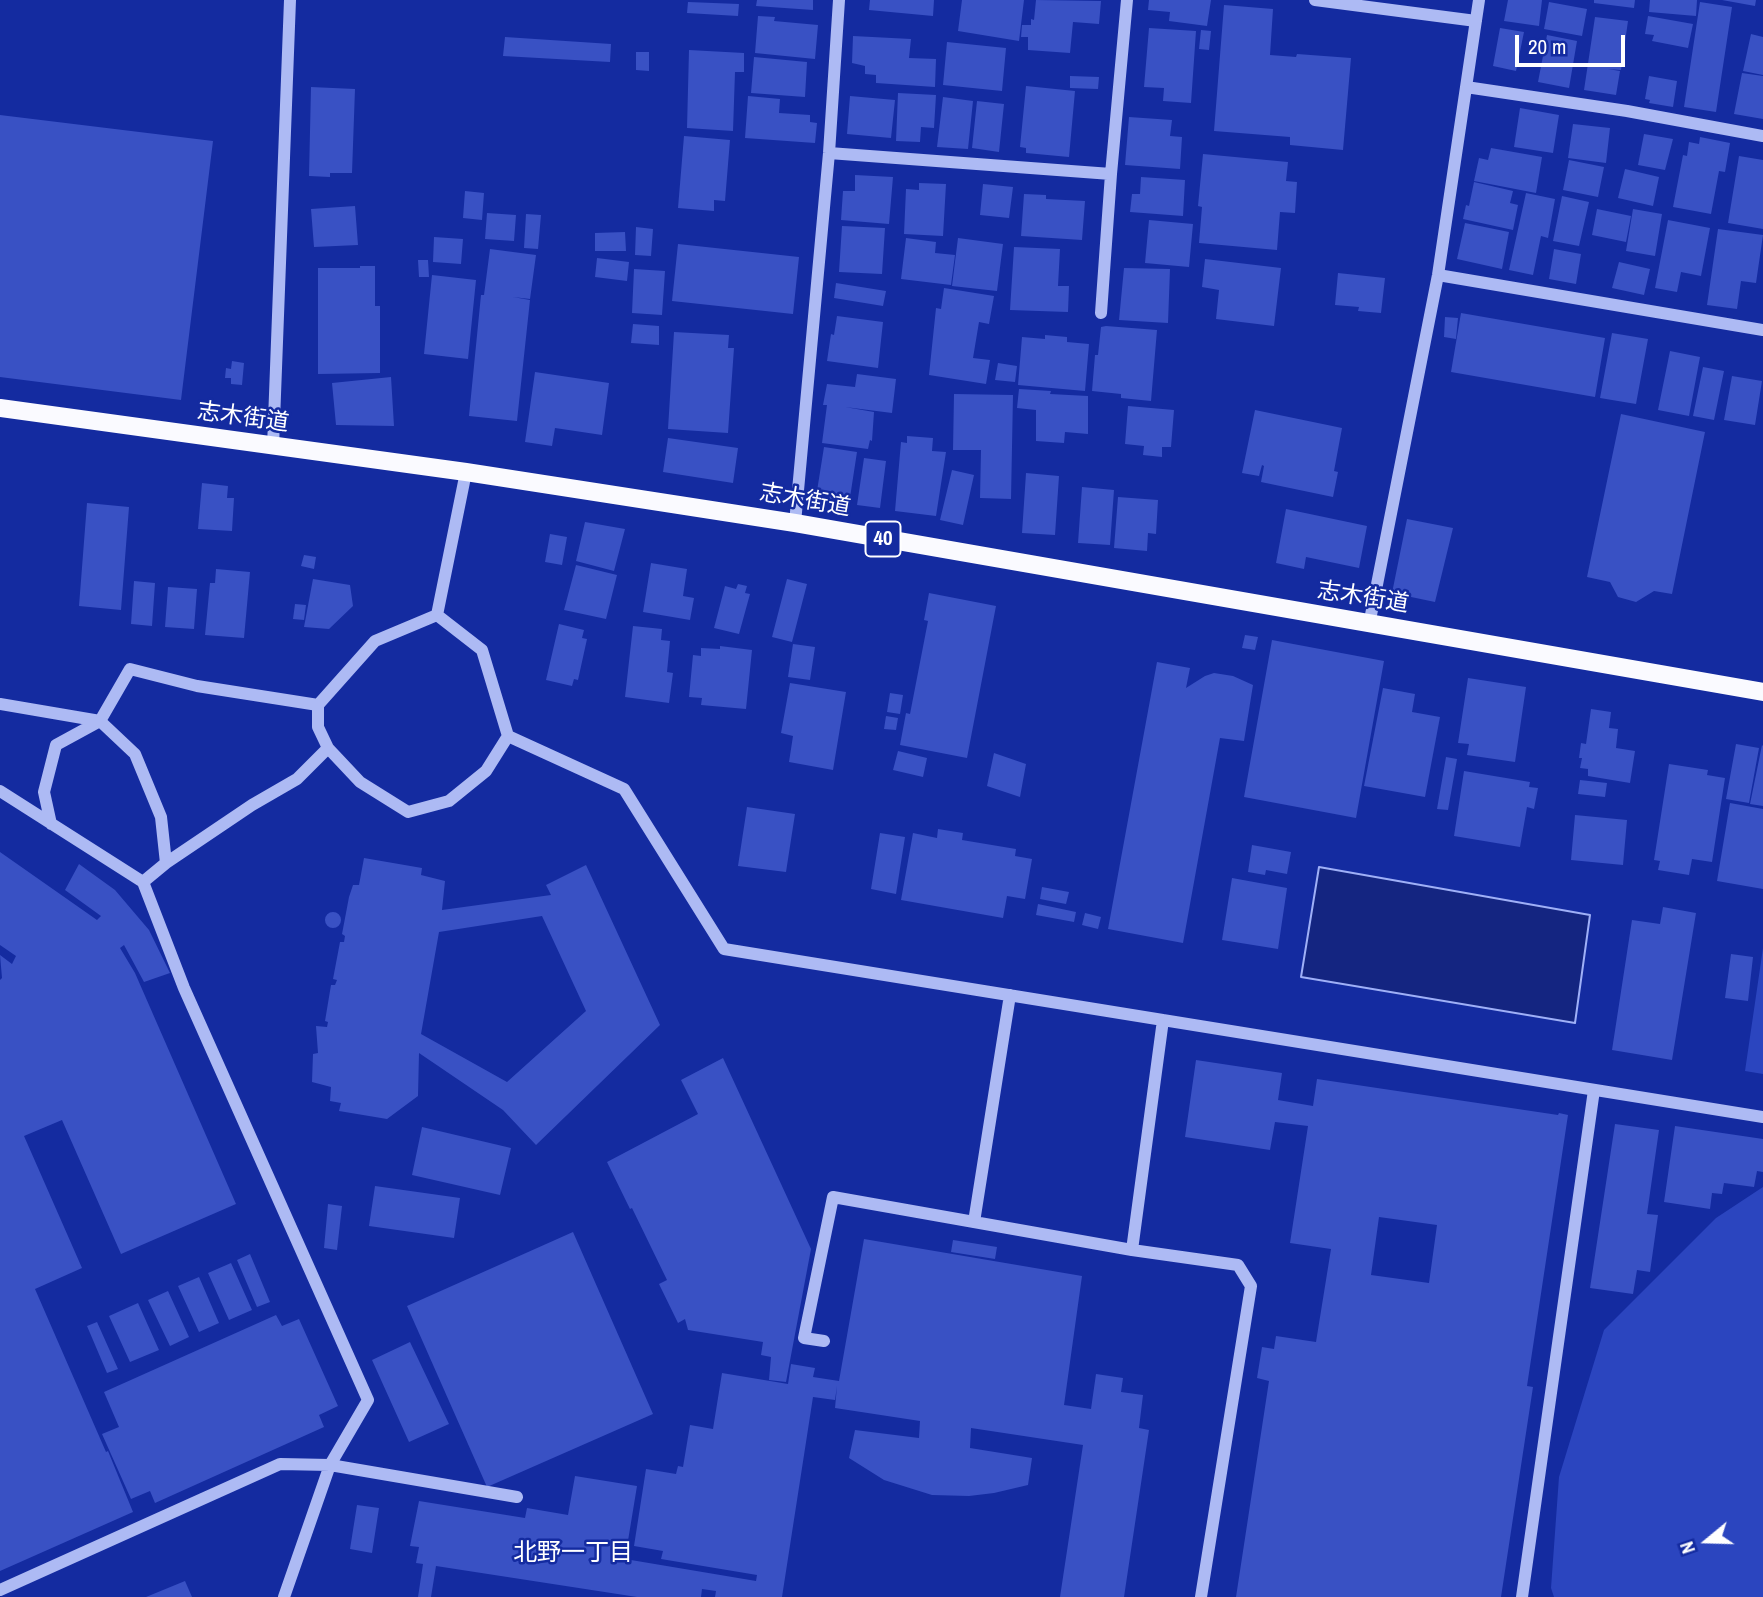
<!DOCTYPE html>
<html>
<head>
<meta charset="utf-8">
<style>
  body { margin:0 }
  #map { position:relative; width:1763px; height:1597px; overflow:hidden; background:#142ba0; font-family:"Archivo Narrow",sans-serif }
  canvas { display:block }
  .north { position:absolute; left:1672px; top:1506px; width:70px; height:70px; -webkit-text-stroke:5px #142ba0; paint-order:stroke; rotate:251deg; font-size:19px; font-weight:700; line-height:28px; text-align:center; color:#fff }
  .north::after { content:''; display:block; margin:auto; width:24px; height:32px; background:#fff; clip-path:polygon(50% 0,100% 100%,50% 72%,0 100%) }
  .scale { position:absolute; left:1515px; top:35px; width:110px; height:32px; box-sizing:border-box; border:4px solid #fff; border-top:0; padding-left:9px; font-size:21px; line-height:24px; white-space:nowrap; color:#fff; -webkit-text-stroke:5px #142ba0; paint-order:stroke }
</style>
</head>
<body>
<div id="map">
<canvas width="1763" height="1597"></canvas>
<div class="north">N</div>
<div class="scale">20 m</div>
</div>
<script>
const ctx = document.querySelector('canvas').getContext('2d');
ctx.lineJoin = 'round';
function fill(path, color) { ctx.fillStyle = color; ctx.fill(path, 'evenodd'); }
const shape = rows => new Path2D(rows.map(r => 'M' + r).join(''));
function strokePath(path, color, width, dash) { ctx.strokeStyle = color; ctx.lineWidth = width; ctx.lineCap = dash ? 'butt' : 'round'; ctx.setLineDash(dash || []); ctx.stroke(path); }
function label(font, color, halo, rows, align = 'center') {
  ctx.font = font + ' "Archivo Narrow","Noto Sans JP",sans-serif'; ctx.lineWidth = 5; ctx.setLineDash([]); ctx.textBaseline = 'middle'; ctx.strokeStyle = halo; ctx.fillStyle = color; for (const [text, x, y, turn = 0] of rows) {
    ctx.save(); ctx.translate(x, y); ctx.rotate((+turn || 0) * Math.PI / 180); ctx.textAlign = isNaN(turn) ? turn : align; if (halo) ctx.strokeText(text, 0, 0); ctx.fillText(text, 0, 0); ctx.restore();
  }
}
fill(shape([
  [1763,948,1763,1074,1745,1071],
  [1763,1187,1763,1597,1554,1597,1551,1588,1559,1477,1604,1330,1716,1218]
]), '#2b45bf');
const water = shape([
  [1319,867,1590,915,1575,1023,1301,977,1319,867]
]);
fill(water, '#142581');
strokePath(water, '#9fb0f7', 2);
fill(shape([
  [757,0,813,0,813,10,756,6],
  [870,0,934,0,933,16,869,10],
  [962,0,1024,0,1019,41,958,31],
  [1036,0,1101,1,1099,24,1073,22,1070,53,1028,50,1028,37,1021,37,1022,25,1031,25,1031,19,1034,20],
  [1149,0,1211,0,1207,26,1169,21,1170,12,1148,10],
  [1508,0,1542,0,1539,26,1504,21],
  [1594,0,1635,0,1634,8,1594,3],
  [1650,0,1697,0,1696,16,1649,12],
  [1722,0,1756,0,1755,6],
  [688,2,739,4,738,16,687,13],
  [1549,2,1587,9,1582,36,1544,29],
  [1700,2,1732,7,1716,112,1684,107],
  [1224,5,1273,9,1270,55,1296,57,1297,54,1351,58,1343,150,1290,145,1290,137,1214,131],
  [758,16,775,17,774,21,818,25,815,59,755,53],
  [1648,16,1693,24,1688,48,1652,41,1654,35,1645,34],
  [1595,17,1628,21,1621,70,1608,69,1620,71,1616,95,1584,90],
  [1149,28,1196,31,1191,103,1163,101,1164,88,1144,87],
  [1500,28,1524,32,1516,71,1493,66],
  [1201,30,1211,31,1209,50,1199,49],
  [1751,34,1763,37,1763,75,1743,71],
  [1547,35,1577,41,1569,88,1538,82],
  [853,36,911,39,909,58,936,59,935,87,876,83,876,75,865,74,865,66,852,63],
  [505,37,611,44,610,62,503,56],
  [947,42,1006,48,1002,91,943,85],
  [689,50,744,53,744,72,735,72,733,131,687,128],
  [636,52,649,52,649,71,636,70],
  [754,57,807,62,805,97,751,93],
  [1742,73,1763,76,1763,119,1734,114],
  [1070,76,1099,77,1098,89,1070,88],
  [1649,76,1677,81,1673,107,1649,103,1650,100,1645,99],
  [1026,86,1075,91,1069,157,1026,153,1026,148,1020,147],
  [311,87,355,89,352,173,330,173,330,177,309,176],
  [898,93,936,95,934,128,921,127,920,142,896,141],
  [748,96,780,99,779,113,810,115,810,122,817,123,815,143,745,138],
  [850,96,895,100,891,138,847,134],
  [943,97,973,101,968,149,937,147],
  [977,101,1004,104,999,152,972,148],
  [1520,108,1559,115,1553,153,1514,147],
  [0,115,213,141,181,400,0,377],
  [1129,117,1172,120,1170,136,1182,137,1180,169,1125,165],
  [1573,124,1610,128,1606,163,1568,158],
  [1644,134,1673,139,1665,170,1638,165],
  [684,136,730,140,725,201,714,200,714,211,678,208],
  [1700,137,1730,143,1725,172,1719,171,1711,214,1673,207,1683,155,1687,156,1689,142,1699,144],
  [1491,148,1542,157,1536,193,1474,181,1479,158,1488,160],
  [1203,154,1288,162,1286,181,1297,182,1295,213,1280,212,1277,250,1199,243,1202,207,1198,206],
  [1739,156,1763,160,1763,229,1728,223],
  [1569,160,1604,167,1598,197,1563,190],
  [1625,169,1659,177,1653,206,1618,198],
  [855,175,893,177,889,224,841,220,843,191,855,191],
  [1141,177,1185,180,1183,216,1130,212,1132,194,1140,194],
  [1474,182,1513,191,1510,203,1518,205,1513,230,1463,219,1466,205,1469,206],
  [919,183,946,184,943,236,904,234,906,189,919,190],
  [983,184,1013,187,1009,218,980,215],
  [465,191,484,193,482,220,463,218],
  [1526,193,1555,199,1548,238,1541,236,1533,275,1509,270],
  [1024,194,1046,195,1046,199,1085,201,1082,240,1021,236],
  [1562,196,1589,202,1579,246,1553,241],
  [355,206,358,245,314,247,311,209],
  [1597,209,1631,216,1626,242,1592,235],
  [1633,209,1662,214,1655,256,1626,251],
  [487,213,516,215,514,241,485,239],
  [526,214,541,215,538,249,524,248],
  [1149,220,1193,224,1189,267,1145,263],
  [1668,220,1710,228,1701,276,1681,272,1677,292,1655,288],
  [1465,223,1509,232,1502,269,1457,259],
  [842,226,885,228,882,274,839,272],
  [636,227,653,229,651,256,635,255],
  [1718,229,1763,235,1756,283,1741,281,1737,309,1707,305],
  [625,232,626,251,595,251,595,233],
  [434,237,463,239,461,264,433,262],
  [906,238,936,242,935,253,955,255,951,285,901,279],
  [958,238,1003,244,997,291,952,286],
  [678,244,799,257,793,314,672,301],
  [1014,247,1060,249,1058,286,1069,286,1068,312,1010,310],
  [490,249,536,255,530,299,513,297,530,300,517,421,469,416,481,295,484,295],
  [1554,249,1581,254,1576,284,1549,279],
  [597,258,629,262,627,281,595,277],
  [1205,259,1281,268,1274,326,1216,319,1219,290,1202,287],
  [418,260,428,260,429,277,419,277],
  [1619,262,1650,269,1644,295,1612,288],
  [360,266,375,266,375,306,380,306,380,373,318,374,318,268,360,268],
  [1124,268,1170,269,1168,323,1119,320],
  [634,269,665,271,662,315,632,313],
  [1338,273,1385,278,1381,313,1358,311,1359,307,1335,305],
  [432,275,476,280,468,359,424,354],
  [836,283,886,291,883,306,834,298],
  [944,288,994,296,989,324,979,322,973,358,990,360,986,384,929,375,936,308,941,309],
  [1461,313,1605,338,1595,397,1451,372],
  [837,316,883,322,878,368,827,361,831,334,834,335],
  [1445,317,1458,318,1456,339,1444,337],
  [633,324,659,326,659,345,631,343],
  [1106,326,1157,330,1151,401,1121,398,1121,394,1092,391,1095,355,1098,355,1101,327],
  [674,332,729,335,728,348,734,348,728,433,668,429],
  [1612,333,1648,339,1636,404,1600,398],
  [1045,335,1067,337,1067,342,1089,344,1085,391,1018,385,1022,337,1045,339],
  [1670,351,1700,357,1689,416,1658,410],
  [232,361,244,363,242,385,231,384,231,378,225,378,226,368,231,369],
  [998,363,1017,366,1015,382,995,380],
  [1703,367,1724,371,1714,420,1693,416],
  [535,372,609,383,602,435,555,428,552,446,525,442],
  [857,374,896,379,892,413,845,407,874,412,872,441,870,440,868,449,822,443,827,405,823,405,827,384,855,387],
  [1732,376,1762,381,1755,425,1724,420],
  [391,377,394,426,336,425,332,383],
  [1019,389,1051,391,1050,394,1088,396,1088,434,1065,432,1064,443,1036,441,1036,410,1017,408],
  [954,394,1013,395,1011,499,980,498,981,450,953,450],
  [1128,406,1174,410,1171,447,1162,447,1162,457,1143,455,1144,446,1125,444],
  [1255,410,1342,428,1334,471,1338,472,1333,497,1261,482,1264,466,1262,465,1259,476,1242,473],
  [1621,414,1705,432,1672,594,1654,591,1636,602,1618,597,1610,582,1587,577],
  [907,436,933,438,932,451,946,452,936,516,895,511,901,442,907,443],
  [668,438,738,448,733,483,663,472],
  [824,447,857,452,849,504,823,501,817,491],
  [864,458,886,461,880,508,857,505],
  [952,470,974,475,963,525,940,520],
  [1026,473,1059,476,1055,535,1022,533],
  [202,483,228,486,227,498,234,498,232,531,198,529],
  [1082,487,1114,490,1110,545,1078,543],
  [1118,497,1158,500,1156,534,1148,533,1147,551,1114,548],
  [87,503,129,507,121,610,79,606],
  [1286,509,1367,526,1359,568,1306,557,1304,569,1276,563],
  [1407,519,1453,528,1435,602,1392,593],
  [585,522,625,529,614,571,576,561],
  [550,534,567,537,562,565,545,562],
  [304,555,316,557,314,569,301,566],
  [651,563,687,569,683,596,694,598,690,620,643,612],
  [576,565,617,575,606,619,564,610],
  [216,569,250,572,244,638,205,635,210,583,215,583],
  [313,579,350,585,353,606,329,629,304,627],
  [787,579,807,584,792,642,772,637],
  [134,581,155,583,152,626,131,624],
  [738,584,747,586,745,593,750,594,739,634,714,628,725,586,736,589],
  [168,587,197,589,194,629,165,627],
  [929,593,996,606,967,758,900,745,906,713,910,714,928,621,924,620],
  [295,604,306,605,304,620,293,619],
  [559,624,584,630,582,638,587,639,578,680,574,679,572,686,546,680],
  [633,626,662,629,661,640,670,641,667,672,673,673,669,703,625,697],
  [1245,635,1258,637,1255,650,1242,648],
  [1272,640,1384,661,1356,818,1244,797],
  [793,644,815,647,810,680,788,677],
  [720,646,752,650,746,709,701,705,702,698,689,697,693,655,701,656,701,648,720,649],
  [1157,662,1190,668,1186,688,1205,676,1214,673,1233,676,1253,685,1244,741,1220,738,1183,943,1108,929],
  [1468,678,1526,687,1515,762,1467,755,1469,744,1458,743],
  [790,683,846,692,833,770,789,762,793,736,781,733],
  [1383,688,1415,694,1412,712,1440,717,1425,797,1364,786],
  [890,693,903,695,900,714,887,712],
  [1591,709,1611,712,1609,728,1618,729,1616,748,1635,751,1630,783,1588,776,1588,769,1580,768,1582,758,1579,758,1581,743,1586,744],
  [886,716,898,718,896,730,884,729],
  [1736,744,1759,748,1749,803,1726,799],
  [1762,745,1763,746,1763,806,1750,804],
  [898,751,927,758,923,777,893,770],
  [994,753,1026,764,1020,797,987,786],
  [1446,757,1457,759,1448,810,1437,809],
  [1669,764,1708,770,1707,775,1725,778,1712,862,1692,859,1689,875,1658,870,1660,861,1654,860],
  [1464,771,1530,782,1529,787,1538,788,1534,809,1527,807,1520,847,1454,836],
  [1580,780,1607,783,1605,797,1578,794],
  [1730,803,1763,809,1763,889,1717,881],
  [747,807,795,814,786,872,738,866],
  [1575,815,1627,820,1623,865,1571,860],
  [938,829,963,833,962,840,1016,849,1015,856,1032,859,1025,899,1007,896,1003,918,901,900,913,833,937,838],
  [880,833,905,837,896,894,871,889],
  [1252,845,1291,852,1287,874,1266,870,1265,875,1248,872],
  [0,852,97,920,101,916,65,890,79,864,115,890,149,930,170,973,144,982,124,945,120,948,135,973,236,1204,121,1254,62,1120,24,1136,82,1268,35,1289,106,1452,108,1451,133,1512,0,1571,0,980,2,978,0,955,12,964,16,956,0,945],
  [364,858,422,868,421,875,445,881,442,910,551,895,546,885,586,865,660,1025,536,1145,503,1110,419,1053,418,1096,387,1119,339,1111,341,1103,330,1101,331,1087,312,1082,313,1054,318,1053,316,1026,327,1027,328,1022,325,1021,331,985,335,985,337,980,333,979,340,942,344,942,345,936,342,934,349,897,353,885,359,885],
  [542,916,586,1011,507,1082,421,1034,439,932],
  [1232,878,1287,888,1278,949,1222,940],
  [1042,887,1069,892,1066,904,1040,899],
  [1038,904,1076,912,1074,922,1036,915],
  [1663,907,1696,913,1672,1060,1612,1050,1632,920,1660,924],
  '325 920a8 8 0 1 1 16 0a8 8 0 1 1-16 0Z',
  [1085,913,1101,917,1098,929,1082,925],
  [1731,954,1753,957,1748,1001,1725,998],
  [723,1058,811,1249,786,1382,769,1380,771,1357,761,1355,763,1342,688,1330,685,1319,678,1323,659,1284,667,1280,632,1208,630,1209,607,1162,698,1114,681,1080],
  [1196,1060,1282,1073,1278,1100,1313,1106,1317,1079,1558,1115,1559,1113,1568,1115,1527,1386,1533,1387,1501,1597,1236,1597,1269,1381,1257,1378,1262,1347,1274,1349,1276,1336,1316,1342,1331,1249,1290,1243,1308,1126,1275,1122,1270,1150,1185,1137],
  [1379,1217,1437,1225,1429,1283,1371,1275],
  [1615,1124,1659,1130,1647,1214,1658,1215,1650,1272,1637,1270,1633,1294,1590,1288],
  [1675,1126,1763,1139,1763,1172,1757,1171,1754,1187,1724,1183,1722,1194,1712,1193,1710,1209,1664,1202],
  [422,1127,511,1148,500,1195,412,1175],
  [375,1186,460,1198,454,1238,369,1226],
  [328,1204,342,1206,337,1250,324,1248],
  [573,1232,653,1414,487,1487,407,1306],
  [864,1239,1082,1276,1064,1405,1091,1409,1096,1374,1123,1378,1121,1392,1143,1395,1139,1428,1149,1430,1124,1597,1060,1597,1083,1445,971,1428,970,1448,1032,1458,1028,1485,994,1493,969,1496,932,1495,884,1480,849,1458,855,1430,919,1438,920,1421,835,1408,837,1386,835,1400,813,1397,782,1597,715,1597,716,1591,702,1589,701,1597,637,1597,436,1566,431,1597,418,1597,423,1564,416,1563,419,1547,410,1546,419,1501,525,1518,527,1508,568,1515,575,1476,637,1486,625,1559,756,1581,757,1575,661,1559,663,1551,634,1546,646,1469,676,1474,678,1466,683,1467,690,1425,713,1429,722,1373,788,1384,791,1364,815,1368,813,1377,839,1381],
  [953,1240,997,1247,995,1259,951,1252],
  [250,1254,270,1302,257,1307,237,1260],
  [231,1263,252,1310,229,1320,208,1273],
  [199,1277,219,1323,199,1332,178,1286],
  [168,1291,189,1337,170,1346,148,1300],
  [138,1303,159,1350,130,1362,109,1316],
  [276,1315,282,1326,299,1319,338,1406,319,1415,324,1427,155,1503,150,1491,131,1499,102,1434,119,1427,104,1392],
  [97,1322,118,1369,107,1373,87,1326],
  [410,1342,449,1424,409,1442,372,1360],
  [357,1505,379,1508,372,1553,350,1549],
  [185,1581,192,1597,146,1597]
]), '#3951c4');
strokePath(shape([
  [1315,0,1476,21],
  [1466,87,1627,111,1763,136],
  [829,153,1111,174,1127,0],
  [1438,275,1763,330],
  [1101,313,1111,174],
  [273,447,290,0],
  [795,523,829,153,839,0],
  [437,615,482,650,508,736,624,789,724,949,1763,1117],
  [1369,625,1438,275,1479,0],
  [0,704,100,721,130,669,197,686,318,705],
  [328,748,360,782,408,812,449,801,486,771,508,736],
  [0,791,143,882,184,988,368,1400,330,1465,284,1597],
  [51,824,44,792,56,745,100,721,135,754,161,817,166,863],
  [143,882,166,863,252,805,297,779,328,748,318,727,318,705,375,641,437,615,466,472],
  [974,1222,1010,995],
  [1132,1250,1163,1020],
  [824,1341,804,1338,833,1197,1132,1250,1238,1265,1251,1286,1201,1597],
  [0,1590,280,1464,330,1465,517,1497],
  [1522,1597,1594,1090]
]), '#adbaf4', 12);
strokePath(shape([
  [0,408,466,472,795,523,1763,692]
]), '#fafaff', 18);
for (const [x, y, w] of [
  [883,539,35]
]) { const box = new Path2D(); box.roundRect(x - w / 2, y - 17.5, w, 35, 5); ctx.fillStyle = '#142ba0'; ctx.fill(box); strokePath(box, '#fff', 2); }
label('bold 21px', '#fff', null, [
  ["40",883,539]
]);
label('23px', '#fff', '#142ba0', [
  ["志木街道",243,418,8],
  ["志木街道",805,501,10],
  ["志木街道",1363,598,9]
]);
label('24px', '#fff', '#142ba0', [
  ["北野一丁目",573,1554]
]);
</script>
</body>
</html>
